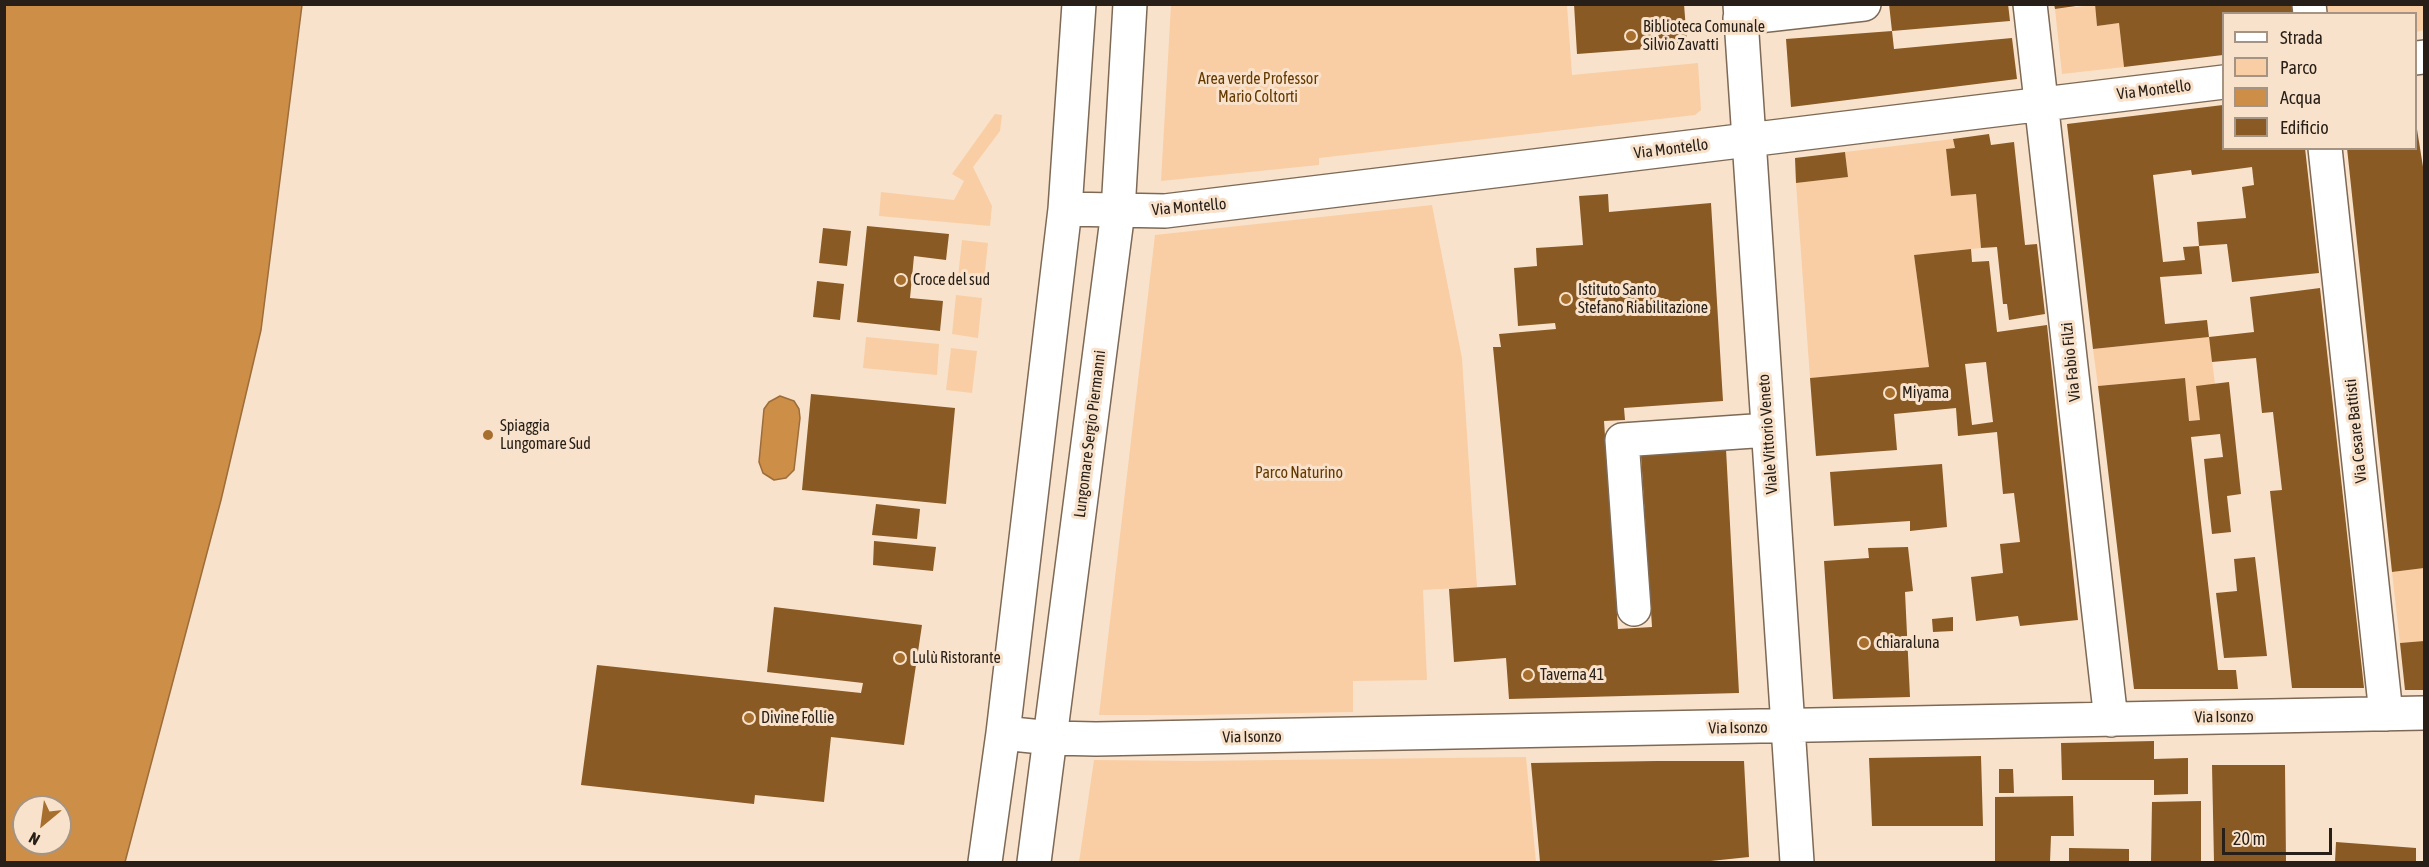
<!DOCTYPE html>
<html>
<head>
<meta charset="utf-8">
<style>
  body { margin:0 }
  #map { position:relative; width:2429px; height:867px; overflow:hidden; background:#f9e2cb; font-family:"Asap Condensed",sans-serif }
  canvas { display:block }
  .frame { position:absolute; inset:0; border:6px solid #282018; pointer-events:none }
  .legend { position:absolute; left:2222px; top:12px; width:195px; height:138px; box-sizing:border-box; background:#f9e2cb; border:2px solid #a59483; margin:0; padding:8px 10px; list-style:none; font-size:18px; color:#282018 }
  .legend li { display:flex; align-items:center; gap:12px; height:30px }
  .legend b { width:30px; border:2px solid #a59483 }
  .north { position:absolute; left:12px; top:795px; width:60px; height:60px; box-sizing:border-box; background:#f9e2cb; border:2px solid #a59483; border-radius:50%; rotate:209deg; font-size:16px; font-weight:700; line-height:24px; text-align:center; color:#282018 }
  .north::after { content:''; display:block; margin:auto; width:21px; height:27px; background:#a76f2d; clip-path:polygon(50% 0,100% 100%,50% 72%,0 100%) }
  .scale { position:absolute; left:2222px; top:828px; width:110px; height:27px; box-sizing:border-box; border:3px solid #282018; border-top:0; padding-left:8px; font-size:18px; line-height:21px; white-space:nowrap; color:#282018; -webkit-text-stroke:4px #f9e2cb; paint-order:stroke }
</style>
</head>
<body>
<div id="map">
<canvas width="2429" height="867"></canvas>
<div class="frame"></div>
<ul class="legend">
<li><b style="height:8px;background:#fff"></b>Strada</li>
<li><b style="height:16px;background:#f9cea4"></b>Parco</li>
<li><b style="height:16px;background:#cd8e48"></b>Acqua</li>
<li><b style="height:16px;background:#895a24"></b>Edificio</li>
</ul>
<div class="north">N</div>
<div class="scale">20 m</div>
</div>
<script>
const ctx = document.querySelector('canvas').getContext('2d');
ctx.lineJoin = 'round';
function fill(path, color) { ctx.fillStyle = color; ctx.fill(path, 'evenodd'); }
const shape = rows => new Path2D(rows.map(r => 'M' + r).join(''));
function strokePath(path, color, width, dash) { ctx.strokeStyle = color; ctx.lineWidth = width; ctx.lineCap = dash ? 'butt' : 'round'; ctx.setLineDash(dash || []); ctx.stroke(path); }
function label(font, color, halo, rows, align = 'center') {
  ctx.font = font + ' "Asap Condensed",sans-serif'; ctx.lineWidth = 6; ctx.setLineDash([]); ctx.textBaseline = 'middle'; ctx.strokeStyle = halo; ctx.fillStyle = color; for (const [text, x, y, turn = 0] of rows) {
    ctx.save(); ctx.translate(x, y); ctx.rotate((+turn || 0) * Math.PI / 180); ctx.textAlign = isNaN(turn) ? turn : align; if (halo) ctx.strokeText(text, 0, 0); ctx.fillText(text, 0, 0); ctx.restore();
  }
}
fill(shape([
  [1171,5,1567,5,1572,75,1698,63,1701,110,1695,115,1319,158,1319,165,1161,181],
  [2095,5,2097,26,2119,23,2124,67,2062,74,2055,9],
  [2326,5,2424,5,2424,30,2416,32,2416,14,2327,13],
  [995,114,1002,115,1000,131,973,167,992,206,990,226,879,216,881,192,954,200,964,181,952,174],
  [1953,139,1955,148,1946,149,1951,196,1976,194,1981,248,1914,255,1929,367,1810,378,1796,183,1848,177,1845,152],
  [1432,205,1462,358,1477,587,1423,590,1427,680,1353,681,1353,712,1193,715,1099,715,1155,235],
  [962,240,988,243,984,280,958,277],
  [956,295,982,298,978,338,952,334],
  [866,337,939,344,937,375,863,368],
  [2209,337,2215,384,2200,420,2189,421,2184,378,2098,386,2093,349],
  [951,348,977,351,972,393,946,390],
  [2424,568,2424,641,2400,643,2392,572],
  [1526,757,1536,862,1079,862,1094,760,1194,761]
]), '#f9cea4');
const water = shape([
  [5,4,302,5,261,330,221,500,125,862,5,862,5,4],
  [24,807,60,807,60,843,24,843,24,807],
  [780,396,794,401,799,409,800,418,794,470,786,478,774,480,763,473,759,462,764,409,769,402,780,396]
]);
fill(water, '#cd8e48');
strokePath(water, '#9c6d3a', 1.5);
fill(shape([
  [1574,4,1684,4,1687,43,1685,46,1577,54],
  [1889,4,2008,4,2010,21,1892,31],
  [2054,4,2076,4,2076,6,2055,9],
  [2095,4,2295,4,2296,14,2224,14,2223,55,2124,67,2119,23,2097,26],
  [1892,31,1894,49,2012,38,2017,79,1791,107,1786,39],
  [2223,105,2223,148,2305,148,2319,273,2232,282,2227,244,2199,246,2197,222,2246,218,2242,187,2254,185,2252,167,2192,175,2191,170,2153,175,2163,262,2185,260,2183,247,2199,246,2202,274,2160,277,2165,324,2207,320,2209,337,2093,349,2067,124],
  [2416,123,2424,173,2424,568,2392,572,2347,148,2416,148],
  [1989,134,1991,145,2014,142,2025,245,2037,244,2045,314,2009,320,2007,304,2003,304,1997,247,1981,248,1976,194,1951,196,1946,149,1955,148,1953,139],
  [1845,152,1848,177,1796,183,1795,158],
  [1608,194,1609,212,1711,203,1723,401,1624,408,1625,420,1604,421,1618,629,1652,627,1641,455,1726,449,1739,693,1509,699,1506,658,1454,662,1449,589,1516,585,1493,347,1501,347,1499,334,1556,329,1555,323,1518,326,1514,268,1537,266,1536,248,1583,245,1579,196],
  [867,226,949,234,946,260,914,256,910,298,943,301,940,331,857,322],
  [823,228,851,231,847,266,819,263],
  [1971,249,1972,262,1989,261,1997,332,2047,325,2078,620,2020,626,2018,616,1976,621,1971,577,2003,573,2000,544,2020,542,2014,493,2003,494,1997,432,1958,436,1956,408,1894,414,1897,450,1816,456,1810,378,1929,367,1914,255],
  [1986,362,1993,422,1972,425,1965,364],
  [817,281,844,284,840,320,813,317],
  [2320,288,2357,624,2364,688,2292,688,2270,491,2282,490,2273,412,2262,413,2256,358,2212,362,2209,337,2254,332,2250,297],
  [2185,378,2189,421,2200,420,2196,386,2229,382,2241,494,2227,496,2231,532,2212,534,2208,498,2204,459,2223,457,2220,434,2191,437,2218,670,2236,670,2238,689,2134,689,2098,386],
  [811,394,955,408,946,504,802,490],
  [1942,464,1947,527,1910,531,1910,521,1834,526,1830,472],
  [876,504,920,509,917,539,872,535],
  [874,541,936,547,933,571,873,565],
  [1908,547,1913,591,1905,592,1910,697,1833,699,1824,561,1869,558,1868,548],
  [2255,557,2267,656,2224,658,2216,593,2237,591,2234,559],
  [774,607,922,625,904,745,831,737,824,802,755,795,754,804,581,785,597,665,861,693,863,683,767,672],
  [1953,617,1953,631,1933,632,1932,619],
  [2424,641,2424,690,2405,690,2400,643],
  [2154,741,2154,759,2188,758,2188,794,2154,795,2154,780,2062,780,2061,743],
  [1981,756,1983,826,1872,826,1869,758],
  [1657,761,1744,761,1749,857,1701,862,1540,862,1531,763],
  [2212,765,2285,765,2286,862,2214,862],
  [1999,769,2013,769,2014,793,1999,793],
  [2073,796,2074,836,2051,836,2050,862,1995,862,1995,797],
  [2201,801,2201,862,2151,862,2152,802],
  [2336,842,2416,848,2416,862,2335,862],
  [2069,848,2129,849,2129,862,2069,862]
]), '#895a24');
const minor = shape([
  [1740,4,1797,862],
  [2030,4,2111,720],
  [2309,4,2310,14],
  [1740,18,1864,4],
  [2416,58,2424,57],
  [2325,148,2386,714],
  [1065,209,1165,211,2224,82],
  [1634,609,1622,440,1768,430],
  [1003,733,1051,738,1096,739,2424,713],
  [985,862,1003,733,1065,209,1079,4],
  [1034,862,1118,211,1130,4]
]);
strokePath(minor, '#7d6955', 36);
strokePath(minor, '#fff', 33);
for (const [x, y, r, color] of [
  [1631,36,6,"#a76f2d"],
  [901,280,6,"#a76f2d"],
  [1566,299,6,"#a76f2d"],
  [1890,393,6,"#a76f2d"],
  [488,435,6,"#a76f2d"],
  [1864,643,6,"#a76f2d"],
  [900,658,6,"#a76f2d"],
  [1528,675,6,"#a76f2d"],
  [749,718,6,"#a76f2d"]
]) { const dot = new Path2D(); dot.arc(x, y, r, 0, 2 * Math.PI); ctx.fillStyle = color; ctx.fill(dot); strokePath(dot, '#f9e2cb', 2); }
label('16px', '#282018', '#f9e2cb', [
  ["Biblioteca Comunale",1643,27],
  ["Silvio Zavatti",1643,45],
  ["Croce del sud",913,280],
  ["Istituto Santo",1578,290],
  ["Stefano Riabilitazione",1578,308],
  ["Miyama",1902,393],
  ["Spiaggia",500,426],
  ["Lungomare Sud",500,444],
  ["chiaraluna",1876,643],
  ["Lulù Ristorante",912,658],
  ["Taverna 41",1540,675],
  ["Divine Follie",761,718]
], 'left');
label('16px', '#633900', '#f9e2cb', [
  ["Area verde Professor",1258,79],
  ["Mario Coltorti",1258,97],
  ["Parco Naturino",1299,473]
]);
label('16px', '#282018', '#f9e2cb', [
  ["Via Montello",2154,90,-7],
  ["Via Montello",1671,149,-7],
  ["Via Montello",1189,207,-5],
  ["Via Fabio Filzi",2071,362,-96],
  ["Via Cesare Battisti",2356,431,-96],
  ["Lungomare Sergio Piermanni",1090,434,-83],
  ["Viale Vittorio Veneto",1768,434,-94],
  ["Via Isonzo",2224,717,-1],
  ["Via Isonzo",1738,728,-1],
  ["Via Isonzo",1252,737,-1]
]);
</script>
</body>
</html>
